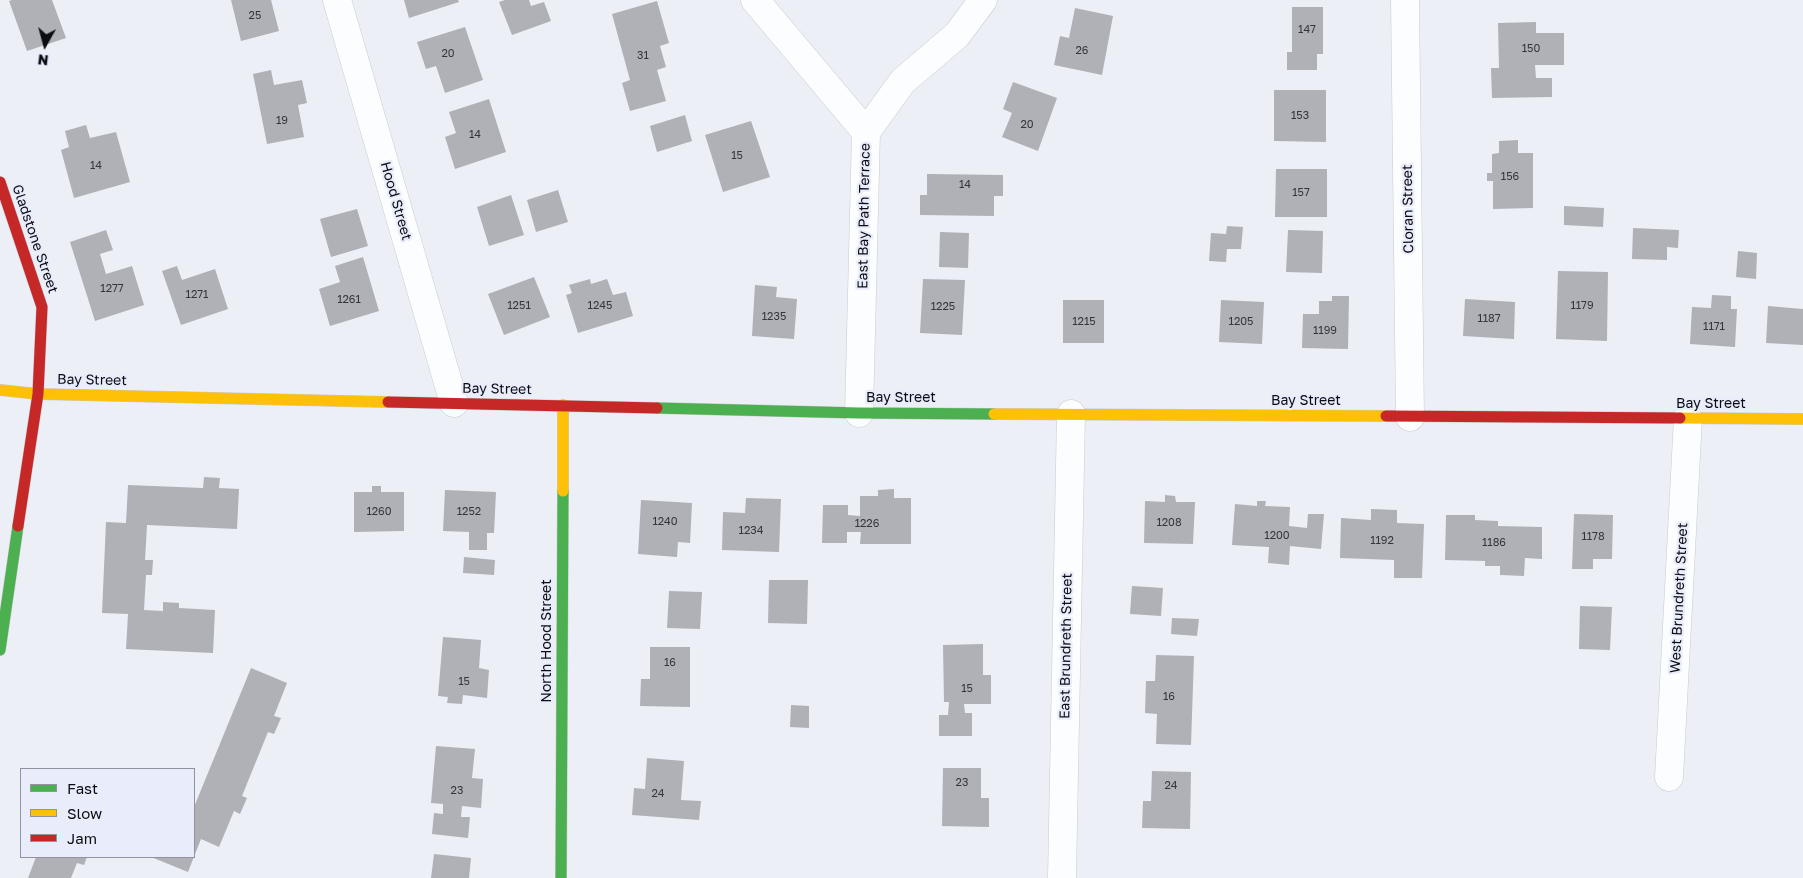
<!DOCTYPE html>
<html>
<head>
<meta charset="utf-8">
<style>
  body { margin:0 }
  #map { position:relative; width:1803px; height:878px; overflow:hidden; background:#edeff7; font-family:"Golos Text",sans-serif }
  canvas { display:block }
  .legend { position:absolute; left:20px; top:768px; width:175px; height:90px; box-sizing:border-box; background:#e9edfb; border:1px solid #91939e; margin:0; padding:6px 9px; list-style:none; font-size:15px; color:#0c0d12 }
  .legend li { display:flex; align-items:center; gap:10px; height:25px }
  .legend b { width:25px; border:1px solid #91939e }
  .north { position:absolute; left:20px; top:20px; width:50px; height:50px; -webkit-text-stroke:4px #e9edfb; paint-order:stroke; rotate:187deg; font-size:14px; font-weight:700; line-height:20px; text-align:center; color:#0c0d12 }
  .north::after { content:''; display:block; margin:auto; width:18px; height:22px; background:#0c0d12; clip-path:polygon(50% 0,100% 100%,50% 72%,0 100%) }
</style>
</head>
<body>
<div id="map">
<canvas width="1803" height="878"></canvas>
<ul class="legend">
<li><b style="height:6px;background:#4caf50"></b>Fast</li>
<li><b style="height:6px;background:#ffc107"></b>Slow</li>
<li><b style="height:6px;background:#c62828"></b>Jam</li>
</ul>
<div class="north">N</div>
</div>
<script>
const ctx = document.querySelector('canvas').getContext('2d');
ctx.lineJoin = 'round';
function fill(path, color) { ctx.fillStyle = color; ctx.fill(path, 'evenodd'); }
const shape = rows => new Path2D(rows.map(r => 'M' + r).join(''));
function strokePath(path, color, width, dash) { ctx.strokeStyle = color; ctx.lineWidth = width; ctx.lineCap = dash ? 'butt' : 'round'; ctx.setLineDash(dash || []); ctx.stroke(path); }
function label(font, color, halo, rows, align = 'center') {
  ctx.font = font + ' "Golos Text",sans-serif'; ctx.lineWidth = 4.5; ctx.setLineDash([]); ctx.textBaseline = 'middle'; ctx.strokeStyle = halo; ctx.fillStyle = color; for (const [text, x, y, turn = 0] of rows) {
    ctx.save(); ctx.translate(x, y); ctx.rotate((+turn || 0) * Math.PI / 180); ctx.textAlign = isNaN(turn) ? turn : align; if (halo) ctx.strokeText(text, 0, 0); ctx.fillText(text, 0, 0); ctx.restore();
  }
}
fill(shape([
  [12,0,52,0,66,38,27,51,9,1],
  [231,0,271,0,279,31,241,41],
  [404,0,458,0,459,2,409,18],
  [505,0,529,0,531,6,544,2,551,21,512,35,499,2],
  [657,1,669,43,660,46,666,67,657,70,666,101,630,111,622,83,630,80,612,14],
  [1292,7,1323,7,1323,54,1317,54,1317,70,1287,70,1287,52,1292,52],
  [1075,8,1113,16,1102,75,1054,65,1060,36,1069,38],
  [1536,22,1536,33,1564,33,1564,65,1535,65,1536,78,1552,78,1552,97,1492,98,1491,68,1499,68,1498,23],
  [465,27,483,80,445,93,436,66,426,69,417,42],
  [271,70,274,85,302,80,307,103,298,105,304,137,267,144,253,74],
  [1013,82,1057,98,1038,151,1002,137,1012,113,1003,109],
  [1274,90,1326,90,1326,142,1274,141],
  [489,99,506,152,455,169,445,137,456,133,449,112],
  [685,115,692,141,657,152,650,126],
  [751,121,770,177,723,192,705,135],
  [86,125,90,138,116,132,130,182,74,198,61,150,69,147,65,131],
  [1518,140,1518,153,1533,153,1533,208,1493,209,1493,181,1487,181,1487,173,1492,173,1492,154,1499,153,1499,141],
  [1276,169,1327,169,1327,217,1275,217],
  [927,174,1003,175,1003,196,994,196,994,216,920,215,920,195,927,195],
  [558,190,568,222,536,232,527,200],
  [511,195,524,235,489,246,477,207],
  [1564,206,1604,208,1603,227,1564,225],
  [357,209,368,246,331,257,320,219],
  [1227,226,1243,227,1241,249,1227,249,1226,262,1209,261,1211,233,1226,234],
  [1633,228,1679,230,1678,248,1667,247,1667,260,1632,259],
  [106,230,113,250,100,254,106,274,132,266,144,305,95,321,70,242],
  [1288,230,1323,231,1322,273,1286,272],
  [940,232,969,233,968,268,939,267],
  [1738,251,1757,253,1756,279,1736,277],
  [363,257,379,311,330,326,319,289,340,282,335,266],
  [177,266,182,280,215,269,228,309,181,325,162,271],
  [1558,271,1608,272,1607,341,1556,339],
  [534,277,550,317,504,335,488,294],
  [590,279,591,284,607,279,613,295,626,292,633,316,578,333,566,295,572,293,569,285],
  [923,279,965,280,962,335,920,333],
  [755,285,777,287,776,297,797,299,794,339,752,336],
  [1712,295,1731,296,1731,309,1737,309,1735,347,1690,344,1692,307,1711,308],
  [1332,296,1349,296,1348,349,1302,348,1303,314,1319,314,1319,301,1332,301],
  [1465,299,1515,302,1514,339,1463,336],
  [1063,300,1104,300,1104,343,1063,343],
  [1221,300,1264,302,1262,344,1219,342],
  [1768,306,1803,309,1803,345,1766,343],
  [204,477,220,478,219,488,239,489,237,529,147,525,145,560,153,560,152,575,146,575,144,610,163,611,163,602,179,603,179,608,215,610,213,653,126,649,128,614,102,613,106,522,126,523,128,485,203,488],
  [372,486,381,486,381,492,404,492,404,531,354,532,354,492,372,492],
  [894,489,894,498,911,498,911,544,860,544,861,532,847,532,847,543,822,543,823,505,848,505,848,515,860,516,860,496,878,496,878,490],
  [445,490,496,492,494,533,487,533,487,550,469,550,469,532,443,531],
  [1165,495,1175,496,1176,502,1195,502,1193,544,1144,543,1145,501,1165,502],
  [746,498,781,499,779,552,722,550,723,512,745,513],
  [641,500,692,503,690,543,678,542,677,557,638,554],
  [1257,501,1266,501,1265,506,1290,507,1289,526,1307,528,1308,514,1324,514,1321,549,1290,546,1289,565,1268,563,1269,547,1232,545,1235,504,1257,506],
  [1371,509,1397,510,1397,523,1424,524,1422,578,1394,578,1394,560,1340,558,1341,518,1371,520],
  [1574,514,1613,515,1612,559,1593,559,1593,569,1572,569],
  [1446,515,1475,515,1475,520,1498,521,1498,526,1542,527,1542,559,1525,558,1524,576,1500,575,1500,566,1485,566,1485,561,1445,560],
  [464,557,495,560,494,575,463,573],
  [769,580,808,580,807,624,768,623],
  [1132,586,1163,588,1161,616,1130,614],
  [669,591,702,592,700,629,667,628],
  [1580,606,1612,607,1610,650,1579,649],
  [1172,618,1199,619,1197,636,1171,634],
  [443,637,481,640,479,668,489,670,487,698,463,695,462,704,447,703,448,697,438,696],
  [983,644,983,675,991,675,991,704,964,704,965,713,972,713,972,736,939,736,939,715,948,715,949,702,944,702,943,645],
  [650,647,690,647,690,707,640,706,641,679,650,679],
  [1156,655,1194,656,1191,745,1156,744,1157,714,1145,713,1146,681,1155,681],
  [251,668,287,683,274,716,281,718,274,734,268,732,242,796,247,798,240,814,234,811,219,847,201,839,188,872,151,857,194,857,194,807],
  [791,705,809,706,809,728,790,727],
  [436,746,475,749,472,778,483,779,481,808,462,806,461,817,470,817,468,838,432,834,434,813,443,814,443,804,431,803],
  [647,758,684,761,681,800,701,801,699,820,632,815,634,788,645,789],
  [943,768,981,768,981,798,989,798,989,827,942,826],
  [1152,771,1191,772,1190,829,1142,828,1143,801,1151,801],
  [434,854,471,858,469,878,431,878],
  [36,857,87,857,84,865,77,863,71,878,28,878]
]), '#afb1b7');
const street = shape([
  [337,0,454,403],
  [755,0,866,132,859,413],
  [1405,0,1410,417],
  [866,132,903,81,957,35,983,0],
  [1669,777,1688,418],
  [1062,878,1071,414]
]);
const fast = shape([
  [657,408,859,413,994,414],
  [0,650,18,526],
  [561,878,563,491]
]);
const slow = shape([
  [0,390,38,394,388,402],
  [994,414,1386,416],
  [1680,418,1803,419],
  [563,491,563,405]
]);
const jam = shape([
  [0,182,42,307,38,394,18,526],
  [388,402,657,408],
  [1386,416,1680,418]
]);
strokePath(street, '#c8cad0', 29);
strokePath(fast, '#c8cad0', 12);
strokePath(slow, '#c8cad0', 12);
strokePath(jam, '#c8cad0', 12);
strokePath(street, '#fcfdfe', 28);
strokePath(fast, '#4caf50', 11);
strokePath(slow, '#ffc107', 11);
strokePath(jam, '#c62828', 11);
label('11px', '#35363b', null, [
  ["25",255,16],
  ["147",1307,30],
  ["150",1531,49],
  ["26",1082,51],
  ["20",448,54],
  ["31",643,56],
  ["153",1300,116],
  ["19",282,121],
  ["20",1027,125],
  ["14",475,135],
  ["15",737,156],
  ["14",96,166],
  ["156",1510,177],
  ["14",965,185],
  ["157",1301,193],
  ["1277",112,289],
  ["1271",197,295],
  ["1261",349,300],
  ["1251",519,306],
  ["1245",600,306],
  ["1179",1582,306],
  ["1225",943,307],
  ["1235",774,317],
  ["1187",1489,319],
  ["1215",1084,322],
  ["1205",1241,322],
  ["1171",1714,327],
  ["1199",1325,331],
  ["1260",379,512],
  ["1252",469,512],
  ["1240",665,522],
  ["1208",1169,523],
  ["1226",867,524],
  ["1234",751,531],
  ["1200",1277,536],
  ["1178",1593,537],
  ["1192",1382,541],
  ["1186",1494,543],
  ["16",670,663],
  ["15",464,682],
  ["15",967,689],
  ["16",1169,697],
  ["23",962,783],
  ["24",1171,786],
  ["23",457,791],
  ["24",658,794]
]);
label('14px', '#0c0d12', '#e9edfb', [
  ["Hood Street",396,201,74],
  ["Cloran Street",1408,209,-91],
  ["East Bay Path Terrace",864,216,-89],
  ["Gladstone Street",35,239,71],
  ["Bay Street",92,380,1],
  ["Bay Street",497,389,1],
  ["Bay Street",901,398],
  ["Bay Street",1306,401],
  ["Bay Street",1711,404],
  ["West Brundreth Street",1679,598,-87],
  ["North Hood Street",547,641,-90],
  ["East Brundreth Street",1066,646,-89]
]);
</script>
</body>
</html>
